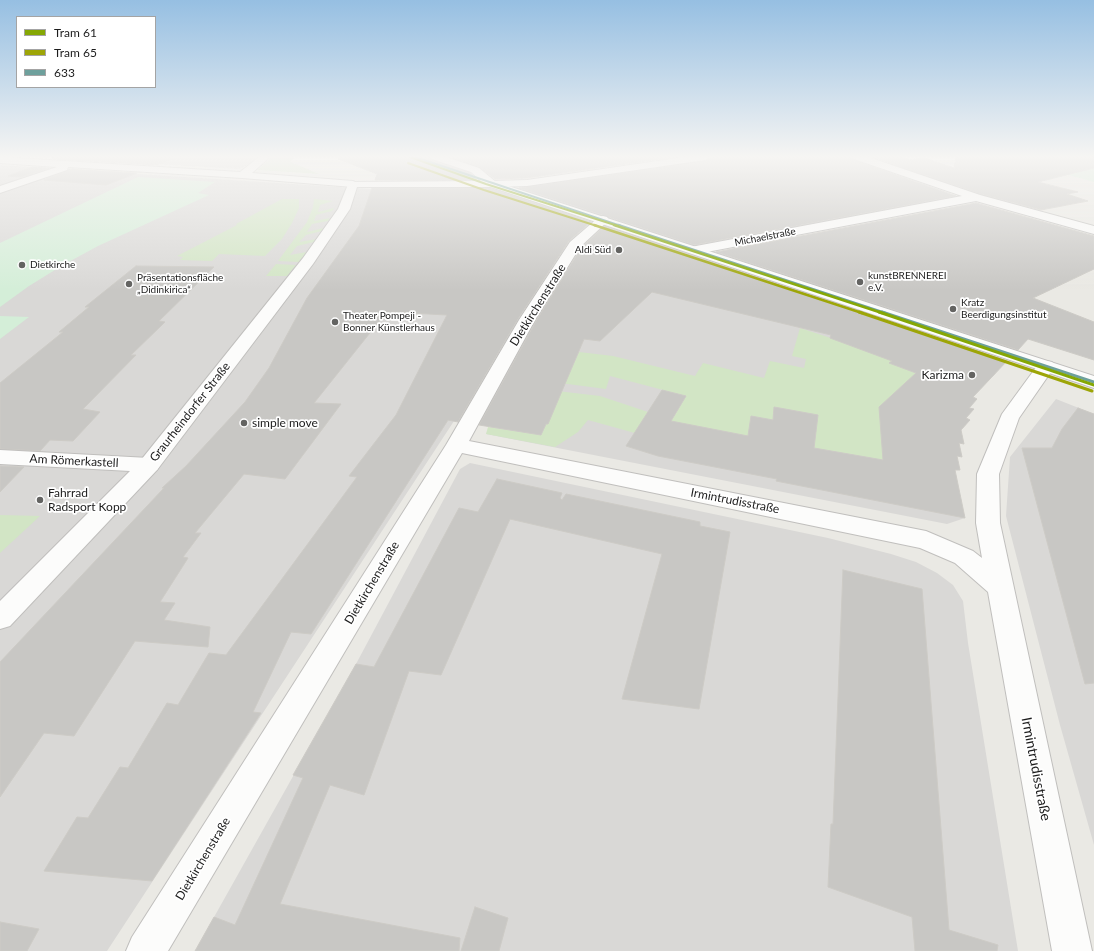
<!DOCTYPE html>
<html>
<head>
<meta charset="utf-8">
<style>
  body { margin:0 }
  #map { position:relative; width:1094px; height:951px; overflow:hidden; background:#eae9e4; font-family:Lato,sans-serif }
  canvas { display:block }
  .legend { position:absolute; left:16px; top:16px; width:140px; height:72px; box-sizing:border-box; background:#fff; border:1px solid #a4a4a4; margin:0; padding:5px 7px; list-style:none; font-size:12px; color:#1c1c1c }
  .legend li { display:flex; align-items:center; gap:8px; height:20px }
  .legend b { width:20px; border:1px solid #a4a4a4 }
</style>
</head>
<body>
<div id="map">
<canvas width="1094" height="951"></canvas>
<ul class="legend">
<li><b style="height:5px;background:#85a704"></b>Tram 61</li>
<li><b style="height:5px;background:#9da507"></b>Tram 65</li>
<li><b style="height:5px;background:#6ea09c"></b>633</li>
</ul>
</div>
<script>
const ctx = document.querySelector('canvas').getContext('2d');
ctx.lineJoin = 'round';
function fill(path, color) { ctx.fillStyle = color; ctx.fill(path, 'evenodd'); }
const shape = rows => new Path2D(rows.map(r => 'M' + r).join(''));
function strokePath(path, color, width, dash) { ctx.strokeStyle = color; ctx.lineWidth = width; ctx.lineCap = dash ? 'butt' : 'round'; ctx.setLineDash(dash || []); ctx.stroke(path); }
function label(font, color, halo, rows, align = 'center') {
  ctx.font = font + ' Lato,sans-serif'; ctx.lineWidth = 3.5; ctx.setLineDash([]); ctx.textBaseline = 'middle'; ctx.strokeStyle = halo; ctx.fillStyle = color; for (const [text, x, y, turn = 0] of rows) {
    ctx.save(); ctx.translate(x, y); ctx.rotate((+turn || 0) * Math.PI / 180); ctx.textAlign = isNaN(turn) ? turn : align; if (halo) ctx.strokeText(text, 0, 0); ctx.fillText(text, 0, 0); ctx.restore();
  }
}
fill(shape([
  [40,157,256,157,253,162,242,168,237,169],
  [0,165,371,189,475,189,559,252,454,421,107,951,0,951],
  [581,261,996,373,973,397,977,399,970,408,974,409,966,418,970,420,961,430,964,444,959,443,962,457,957,456,960,470,955,470,965,518,947,524,486,434],
  [1056,399,1094,414,1094,845,1060,725,1006,516,1010,457],
  [470,463,828,538,891,554,916,562,937,573,953,585,963,601,968,643,1018,951,195,951,356,664,460,469]
]), '#d9d8d6');
fill(shape([
  [272,157,294,157,291,162,319,174,257,170],
  [282,199,299,199,299,208,292,223,282,239,265,256,219,254,212,261,180,260,183,257,177,256,237,225,236,224],
  [314,199,333,201,320,205,318,212,334,208,332,211,316,215,314,221,330,218,328,221,312,224,307,232,324,228,322,231,306,235,299,242,317,239,314,242,297,246,290,255,307,252,299,262,278,261,307,222,313,207],
  [276,264,296,265,287,276,266,276],
  [800,328,895,359,890,363,916,373,883,460,814,448,818,415,775,407,773,420,751,416,748,436,696,426,660,440,588,420,578,432,555,447,486,434,488,427,541,435,556,402,557,391,600,396,672,420,686,396,610,376,606,389,560,383,571,370,579,352,613,356,695,376,703,363,764,378,770,361,804,368,806,359,792,356],
  [0,515,40,516,0,553]
]), '#d2e5c5');
fill(shape([
  [1082,166,1094,168,1094,182,1050,170],
  [138,177,215,182,198,193,209,195,98,246,63,265,29,286,0,307,0,243],
  [0,316,29,317,0,339]
]), '#d4eed8');
const building = shape([
  [57,157,173,157,173,159,156,165,52,159,57,157],
  [339,157,430,157,432,160,470,173,477,180,375,180,377,174,338,159,339,157],
  [450,157,675,157,527,178,495,179,479,167,450,157],
  [711,157,852,157,854,160,956,196,694,245,519,188,705,161,711,157],
  [872,157,899,157,910,160,925,158,954,168,956,157,1094,157,1094,168,1038,182,1078,192,1067,194,1088,201,1041,210,980,194,872,157],
  [32,167,49,168,21,177,8,176,32,167],
  [69,169,137,173,106,185,44,180,67,171,69,169],
  [372,188,491,188,591,222,569,241,518,319,458,422,448,420,311,634,291,632,253,712,261,713,152,881,44,871,77,817,88,818,120,767,128,768,167,703,178,705,209,653,226,655,357,477,349,476,396,415,447,315,392,312,389,319,381,319,314,403,341,404,285,479,244,474,195,533,201,533,183,557,188,558,160,602,175,603,164,620,210,627,208,647,135,641,74,736,44,733,0,797,0,662,164,488,162,488,186,466,245,402,269,368,307,298,359,226,372,188],
  [976,203,1094,236,1094,269,1033,298,1094,322,1094,360,1028,339,1018,350,716,252,976,203],
  [604,226,1007,361,973,397,977,399,969,408,974,409,966,418,970,420,961,430,964,444,959,443,962,457,957,456,960,470,955,470,965,518,776,481,777,479,658,456,626,446,662,390,686,396,671,421,748,436,751,416,773,420,774,407,818,415,814,448,883,460,879,407,916,373,889,363,892,361,830,338,831,335,652,292,600,341,584,339,548,424,546,424,541,435,479,425,536,321,581,248,604,226],
  [136,266,214,267,159,321,165,322,131,355,136,355,83,409,100,412,73,441,50,440,40,451,0,449,0,383,63,332,59,332,89,307,85,307,136,266],
  [1078,408,1094,414,1094,683,1085,684,1022,448,1052,448,1062,429,1078,408],
  [0,466,24,467,0,492,0,466],
  [497,479,562,493,560,498,562,500,566,494,700,522,700,526,730,532,699,709,622,699,662,554,510,519,441,675,409,671,364,795,330,785,280,904,460,938,459,951,195,951,214,917,235,925,303,778,293,775,356,664,374,667,459,508,478,512,497,479],
  [843,570,922,589,949,930,998,945,997,951,915,951,912,917,828,887,831,824,833,824,843,570],
  [475,907,508,918,499,951,461,951,475,907],
  [0,922,39,929,27,951,0,951,0,922]
]);
fill(building, '#c8c7c4');
strokePath(building, '#cdcbc6', 1);
const minor = shape([
  [0,157,240,172,259,157,270,157,252,173,353,181,359,184,353,187,242,178,68,167,67,170,0,193,0,186,57,167,0,163,0,157],
  [685,157,710,157,705,160,527,186,492,187,486,184,492,181,527,180,685,157],
  [853,157,868,157,980,195,1094,226,1094,234,976,201,696,254,691,253,689,250,691,247,696,246,962,196,854,159,853,157],
  [603,216,607,217,609,220,580,247,535,320,469,441,926,531,973,551,982,558,976,523,977,474,1002,414,1040,362,1046,361,1052,362,1055,366,1019,418,999,474,1000,523,1092,951,1052,951,988,592,955,563,920,548,462,453,168,951,126,951,132,937,446,445,519,320,570,242,599,217,603,216],
  [0,450,149,458,157,460,160,465,157,470,149,472,0,464,0,450]
]);
const tertiary = shape([
  [431,157,446,157,479,168,496,182,1094,376,1094,388,491,187,357,187,350,209,313,264,157,470,10,626,0,629,0,601,141,460,303,258,338,209,349,182,481,181,471,172,432,159,431,157]
]);
strokePath(minor, '#c0bfbd', 2);
strokePath(tertiary, '#c0bfbd', 2);
fill(minor, '#fcfcfb');
fill(tertiary, '#fcfcfb');
strokePath(shape([
  [415,157,621,226]
]), '#6ea09c', 2);
strokePath(shape([
  [618,225,885,313]
]), '#6ea09c', 2.5);
strokePath(shape([
  [882,312,1094,382]
]), '#6ea09c', 3);
strokePath(shape([
  [410,157,486,184,618,226]
]), '#85a704', 2);
strokePath(shape([
  [614,225,882,313]
]), '#85a704', 2.5);
strokePath(shape([
  [879,312,1094,385]
]), '#85a704', 3);
strokePath(shape([
  [408,163,484,190,597,226]
]), '#9da507', 2);
strokePath(shape([
  [594,225,862,313]
]), '#9da507', 2.5);
strokePath(shape([
  [859,312,1092,391]
]), '#9da507', 3);
const sky = ctx.createLinearGradient(0, 0, 0, 290);
sky.addColorStop(0, '#96bfe2');
sky.addColorStop(0.54, '#f6f5f3');
sky.addColorStop(1, '#f6f5f300');
ctx.fillStyle = sky;
ctx.fillRect(0, 0, 1094, 290);
for (const [x, y, r, color] of [
  [619,250,4,"#646462"],
  [22,265,4,"#646462"],
  [860,282,4,"#646462"],
  [129,284,4,"#646462"],
  [953,309,4,"#646462"],
  [335,322,4,"#646462"],
  [972,375,4,"#646462"],
  [244,423,4,"#646462"],
  [40,500,4,"#646462"]
]) { const dot = new Path2D(); dot.arc(x, y, r, 0, 2 * Math.PI); ctx.fillStyle = color; ctx.fill(dot); strokePath(dot, '#fff', 1.5); }
label('10px', '#1c1c1c', '#fff', [
  ["Michaelstraße",765,237,-11]
]);
label('10px', '#1c1c1c', '#fff', [
  ["Aldi Süd",611,250,"right"],
  ["Dietkirche",30,265],
  ["kunstBRENNEREI",868,276],
  ["e.V.",868,288],
  ["Präsentationsfläche",137,278],
  ["„Didinkirica“",137,290],
  ["Kratz",961,303],
  ["Beerdigungsinstitut",961,315],
  ["Theater Pompeji -",343,316],
  ["Bonner Künstlerhaus",343,328]
], 'left');
label('12px', '#1c1c1c', '#fff', [
  ["Dietkirchenstraße",538,305,-58],
  ["Graurheindorfer Straße",190,412,-52],
  ["Am Römerkastell",74,461,3],
  ["Irmintrudisstraße",735,501,11],
  ["Dietkirchenstraße",372,583,-59],
  ["Dietkirchenstraße",203,859,-59]
]);
label('12px', '#1c1c1c', '#fff', [
  ["Karizma",964,375,"right"],
  ["simple move",252,423],
  ["Fahrrad",48,493],
  ["Radsport Kopp",48,507]
], 'left');
label('14px', '#1c1c1c', '#fff', [
  ["Irmintrudisstraße",1036,769,79]
]);
</script>
</body>
</html>
